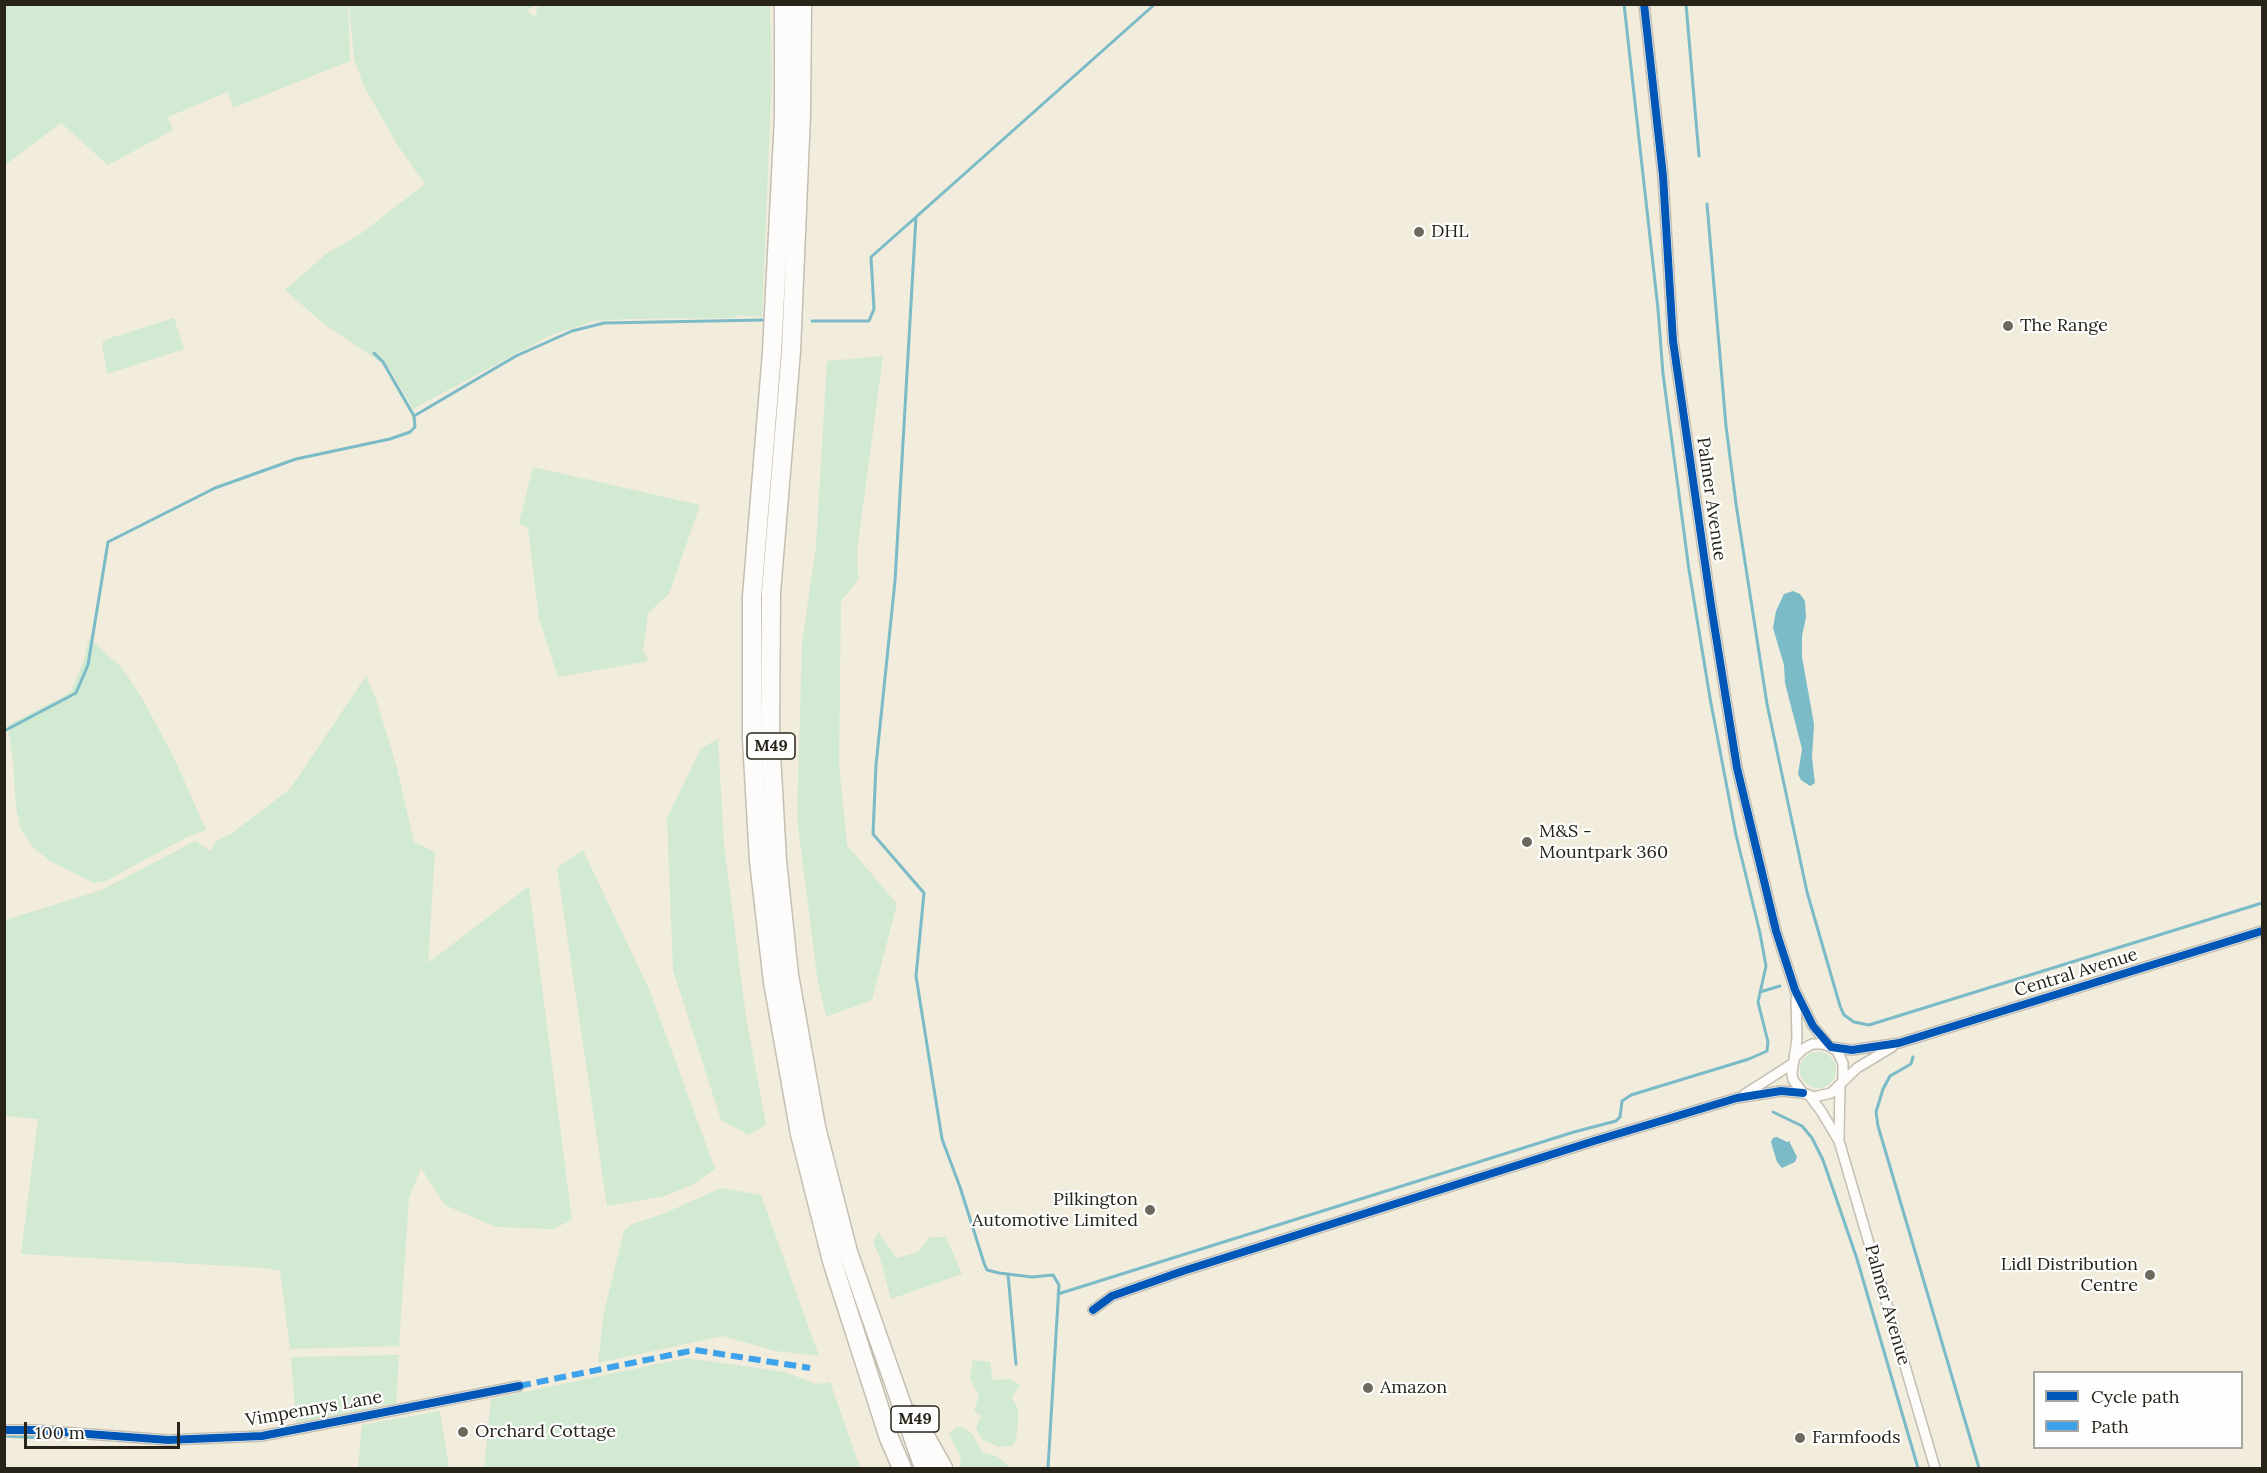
<!DOCTYPE html>
<html>
<head>
<meta charset="utf-8">
<style>
  body { margin:0 }
  #map { position:relative; width:2267px; height:1473px; overflow:hidden; background:#f1ecdb; font-family:Lora,serif }
  canvas { display:block }
  .frame { position:absolute; inset:0; border:6px solid #272318; pointer-events:none }
  .legend { position:absolute; left:2033px; top:1371px; width:210px; height:78px; box-sizing:border-box; background:#fefefe; border:2px solid #a8a6a2; margin:0; padding:8px 10px; list-style:none; font-size:18px; color:#272318 }
  .legend li { display:flex; align-items:center; gap:12px; height:30px }
  .legend b { width:30px; border:2px solid #a8a6a2 }
  .scale { position:absolute; left:24px; top:1422px; width:156px; height:27px; box-sizing:border-box; border:3px solid #272318; border-top:0; padding-left:8px; font-size:18px; line-height:21px; white-space:nowrap; color:#272318; -webkit-text-stroke:4px #fefefe; paint-order:stroke }
</style>
</head>
<body>
<div id="map">
<canvas width="2267" height="1473"></canvas>
<div class="frame"></div>
<ul class="legend">
<li><b style="height:8px;background:#0057b8"></b>Cycle path</li>
<li><b style="height:8px;background:#3ea2ea"></b>Path</li>
</ul>
<div class="scale">100 m</div>
</div>
<script>
const ctx = document.querySelector('canvas').getContext('2d');
ctx.lineJoin = 'round';
function fill(path, color) { ctx.fillStyle = color; ctx.fill(path, 'evenodd'); }
const shape = rows => new Path2D(rows.map(r => 'M' + r).join(''));
function strokePath(path, color, width, dash) { ctx.strokeStyle = color; ctx.lineWidth = width; ctx.lineCap = dash ? 'butt' : 'round'; ctx.setLineDash(dash || []); ctx.stroke(path); }
function label(font, color, halo, rows, align = 'center') {
  ctx.font = font + ' Lora,serif'; ctx.lineWidth = 4.5; ctx.setLineDash([]); ctx.textBaseline = 'middle'; ctx.strokeStyle = halo; ctx.fillStyle = color; for (const [text, x, y, turn = 0] of rows) {
    ctx.save(); ctx.translate(x, y); ctx.rotate((+turn || 0) * Math.PI / 180); ctx.textAlign = isNaN(turn) ? turn : align; if (halo) ctx.strokeText(text, 0, 0); ctx.fillText(text, 0, 0); ctx.restore();
  }
}
fill(shape([
  [4,5,348,5,350,61,233,108,228,92,168,117,173,130,108,165,61,123,5,165],
  [349,5,537,5,527,10,535,17,538,5,770,5,772,74,762,317,737,315,736,318,630,319,594,321,551,335,413,409,389,368,324,324,285,290,326,254,359,235,425,184,398,146,364,86,354,59],
  [174,318,184,349,107,374,102,343,107,339],
  [883,356,857,551,858,580,841,601,839,764,847,845,897,904,872,1000,826,1017,817,976,797,818,802,643,816,546,827,361],
  [533,467,700,505,669,594,648,613,643,651,649,661,558,677,539,619,528,528,519,523],
  [89,638,122,668,141,696,175,760,206,830,187,837,106,881,94,883,50,861,33,847,21,830,16,808,13,762,8,725,64,696,72,690,84,660],
  [366,676,376,699,397,768,414,842,435,852,428,963,529,886,572,1220,553,1229,496,1227,445,1205,421,1168,409,1198,399,1346,290,1349,280,1271,265,1268,21,1254,38,1119,5,1116,5,920,102,890,195,841,211,851,215,842,232,833,290,789],
  [718,739,724,845,746,1017,766,1125,749,1135,721,1120,673,970,667,818,701,748],
  [583,850,649,989,715,1169,692,1185,665,1196,607,1206,557,868],
  '1800 1070a18 18 0 1 1 36 0a18 18 0 1 1-36 0Z',
  [721,1188,761,1195,819,1356,775,1351,723,1336,598,1363,604,1312,624,1231,630,1225,665,1213],
  [878,1232,897,1258,918,1252,930,1237,946,1237,962,1274,891,1299,880,1258,873,1242],
  [399,1355,396,1403,296,1423,291,1357],
  [686,1358,785,1372,816,1384,830,1382,860,1468,484,1468,491,1399],
  [973,1360,990,1362,993,1380,1010,1379,1020,1385,1012,1397,1018,1409,1018,1424,1016,1439,1012,1446,999,1447,983,1440,976,1429,981,1416,974,1411,979,1396,970,1379],
  [440,1411,449,1468,358,1468,362,1425],
  [957,1427,964,1428,973,1435,982,1452,996,1456,1009,1466,1007,1468,959,1468,961,1458,949,1434]
]), '#d2ead2');
fill(shape([
  [1793,591,1800,594,1805,601,1806,617,1802,636,1802,657,1814,724,1812,758,1815,783,1810,786,1801,780,1798,774,1802,749,1785,683,1784,665,1773,628,1776,611,1784,594],
  [1777,1137,1787,1142,1790,1141,1790,1143,1797,1157,1795,1162,1782,1168,1777,1162,1771,1142,1773,1138]
]), '#7abbc7');
strokePath(shape([
  [1686,4,1699,156],
  [1707,204,1726,426,1736,504,1767,704,1807,892,1840,1006,1844,1015,1854,1022,1869,1025,2262,903],
  [812,321,869,321,874,309,871,257,915,218],
  [414,416,516,356,572,331,604,323,763,320],
  [4,731,76,693,88,665,108,542,215,488,296,459,390,439,410,432,415,427,414,416,383,362,374,353],
  [1760,992,1780,986],
  [1913,1057,1911,1064,1890,1076,1883,1089,1876,1112,1878,1126,1979,1468],
  [1773,1112,1802,1126,1812,1138,1823,1160,1857,1259,1918,1468],
  [1008,1274,1016,1364],
  [1058,1294,1574,1132,1616,1121,1620,1117,1622,1101,1631,1095,1749,1059,1767,1051,1768,1042,1758,1002,1766,966,1760,933,1736,835,1710,698,1689,570,1663,374,1658,309,1624,4],
  [4,1436,42,1438],
  [1048,1468,1059,1285,1053,1275,1032,1277,999,1273,987,1270,984,1263,960,1187,942,1139,916,976,924,893,873,834,876,765,895,581,916,217,1155,4]
]), '#7abbc7', 3);
const street = shape([
  [1644,4,1663,176,1673,341,1711,605,1737,768,1776,931,1795,990,1813,1026,1829,1046],
  [1796,999,1797,1039,1792,1073,1793,1080,1803,1093,1814,1097,1831,1093,1857,1068,1892,1047],
  [1831,1047,1852,1050,1899,1043,2262,931],
  [1795,1057,1803,1049,1812,1044,1823,1044,1831,1047,1837,1051,1843,1063,1843,1080],
  [1745,1094,1792,1064],
  [1809,1095,1821,1111,1839,1141,1935,1468],
  [1839,1138,1840,1085],
  [1093,1310,1112,1296,1183,1271,1594,1141,1737,1098,1781,1091,1803,1093],
  [4,1430,35,1430,168,1440,262,1436,519,1386]
]);
const highway = shape([
  [784,4,784,117,772,352,752,597,752,739,759,861,773,982,800,1134,832,1261,889,1438,902,1468],
  [802,4,801,114,791,351,771,592,770,736,777,861,789,975,816,1127,848,1252,924,1468],
  [913,1415,943,1468]
]);
strokePath(street, '#c3bfb2', 12);
strokePath(highway, '#c3bfb2', 21);
strokePath(street, '#fdfcfa', 9);
strokePath(highway, '#fdfcfa', 18);
strokePath(shape([
  [519,1386,695,1350,810,1368]
]), '#3ea2ea', 6, [12, 6]);
strokePath(shape([
  [1644,4,1663,176,1673,341,1711,605,1737,768,1776,931,1795,990,1813,1026,1831,1047,1852,1050,1899,1043,2262,931],
  [1093,1310,1112,1296,1183,1271,1594,1141,1737,1098,1781,1091,1803,1093],
  [4,1430,35,1430,168,1440,262,1436,519,1386]
]), '#0057b8', 8);
for (const [x, y, r, color] of [
  [1419,232,6,"#6e695c"],
  [2008,326,6,"#6e695c"],
  [1527,842,6,"#6e695c"],
  [1150,1210,6,"#6e695c"],
  [2150,1275,6,"#6e695c"],
  [1368,1388,6,"#6e695c"],
  [463,1432,6,"#6e695c"],
  [1800,1438,6,"#6e695c"]
]) { const dot = new Path2D(); dot.arc(x, y, r, 0, 2 * Math.PI); ctx.fillStyle = color; ctx.fill(dot); strokePath(dot, '#fefefe', 2); }
for (const [x, y, w] of [
  [771,746,48],
  [915,1419,48]
]) { const box = new Path2D(); box.roundRect(x - w / 2, y - 13, w, 26, 4.5); ctx.fillStyle = '#fefefe'; ctx.fill(box); strokePath(box, '#272318', 1.5); }
label('bold 16px', '#272318', null, [
  ["M49",771,746],
  ["M49",915,1419]
]);
label('18px', '#272318', '#fefefe', [
  ["DHL",1431,232],
  ["The Range",2020,326],
  ["M&S -",1539,832],
  ["Mountpark 360",1539,853],
  ["Pilkington",1138,1200,"right"],
  ["Automotive Limited",1138,1221,"right"],
  ["Lidl Distribution",2138,1265,"right"],
  ["Centre",2138,1286,"right"],
  ["Amazon",1380,1388],
  ["Orchard Cottage",475,1432],
  ["Farmfoods",1812,1438]
], 'left');
label('18px', '#272318', '#fefefe', [
  ["Palmer Avenue",1711,499,82],
  ["Central Avenue",2076,973,-17],
  ["Palmer Avenue",1887,1305,74],
  ["Vimpennys Lane",314,1409,-10]
]);
</script>
</body>
</html>
